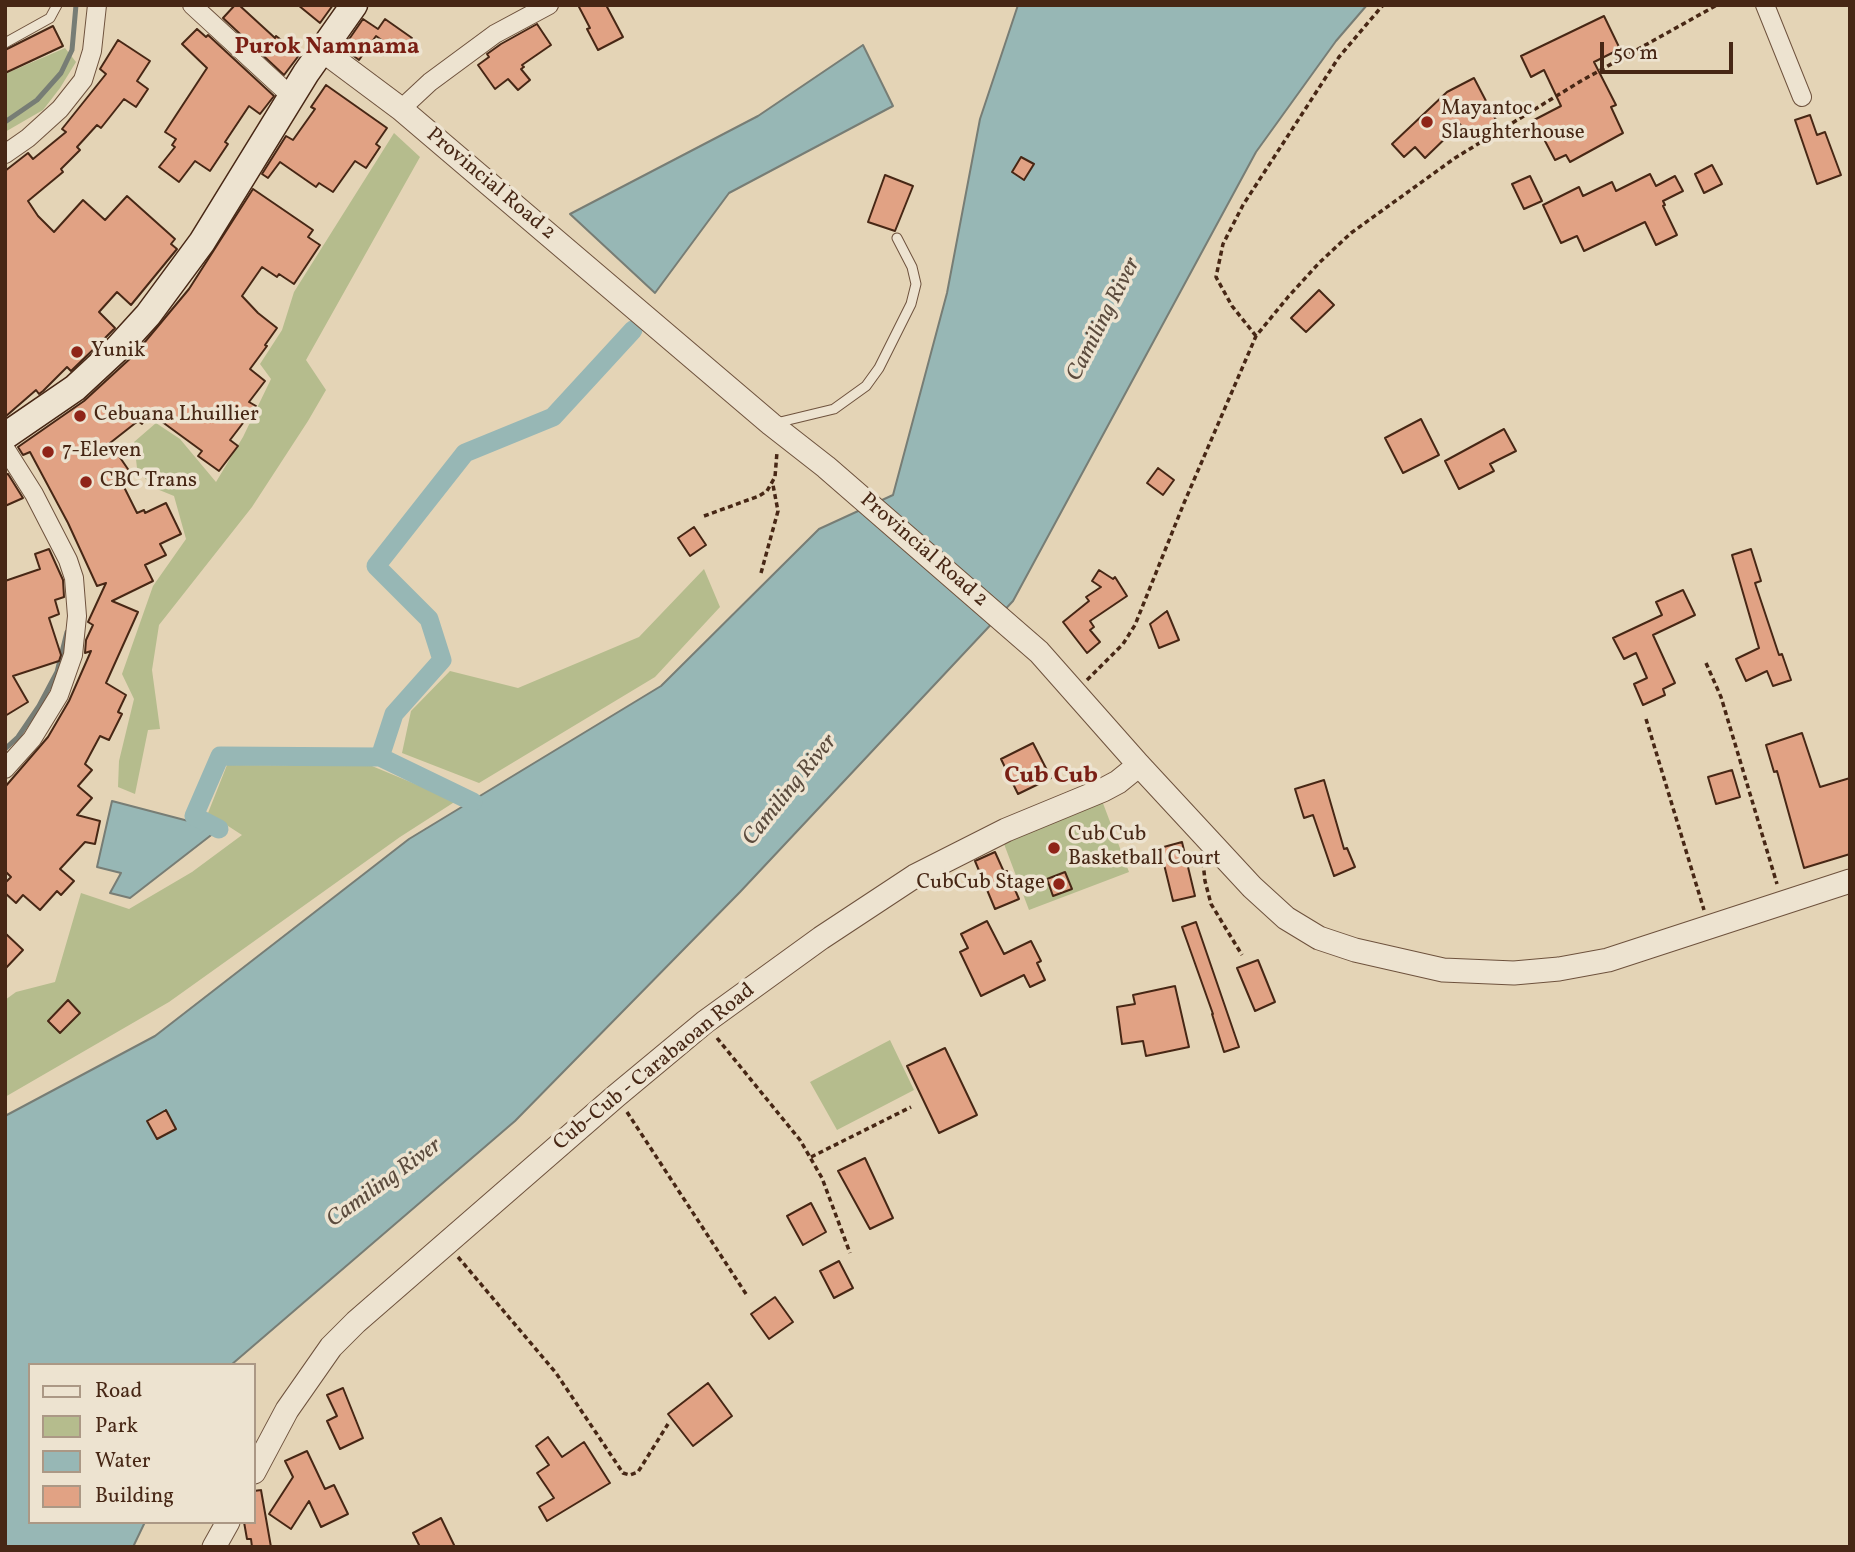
<!DOCTYPE html>
<html>
<head>
<meta charset="utf-8">
<style>
  body { margin:0 }
  #map { position:relative; width:1855px; height:1552px; overflow:hidden; background:#e4d4b6; font-family:Vollkorn,serif }
  canvas { display:block }
  .frame { position:absolute; inset:0; border:7px solid #472715; pointer-events:none }
  .legend { position:absolute; left:28px; top:1363px; width:228px; height:161px; box-sizing:border-box; background:#ede3d0; border:2px solid #ab9885; margin:0; padding:9px 12px; list-style:none; font-size:21px; color:#472715 }
  .legend li { display:flex; align-items:center; gap:14px; height:35px }
  .legend b { width:35px; border:2px solid #ab9885 }
  .scale { position:absolute; left:1600px; top:42px; width:133px; height:32px; box-sizing:border-box; border:4px solid #472715; border-top:0; padding-left:9px; font-size:21px; line-height:24px; white-space:nowrap; color:#472715; -webkit-text-stroke:5px #ede3d0; paint-order:stroke }
</style>
</head>
<body>
<div id="map">
<canvas width="1855" height="1552"></canvas>
<div class="frame"></div>
<ul class="legend">
<li><b style="height:9px;background:#ede3d0"></b>Road</li>
<li><b style="height:19px;background:#b5bc8d"></b>Park</li>
<li><b style="height:19px;background:#97b7b5"></b>Water</li>
<li><b style="height:19px;background:#e1a284"></b>Building</li>
</ul>
<div class="scale">50 m</div>
</div>
<script>
const ctx = document.querySelector('canvas').getContext('2d');
ctx.lineJoin = 'round';
function fill(path, color) { ctx.fillStyle = color; ctx.fill(path, 'evenodd'); }
const shape = rows => new Path2D(rows.map(r => 'M' + r).join(''));
function strokePath(path, color, width, dash) { ctx.strokeStyle = color; ctx.lineWidth = width; ctx.lineCap = dash ? 'butt' : 'round'; ctx.setLineDash(dash || []); ctx.stroke(path); }
function label(font, color, halo, rows, align = 'center') {
  ctx.font = font + ' Vollkorn,serif'; ctx.lineWidth = 7; ctx.setLineDash([]); ctx.textBaseline = 'middle'; ctx.strokeStyle = halo; ctx.fillStyle = color; for (const [text, x, y, turn = 0] of rows) {
    ctx.save(); ctx.translate(x, y); ctx.rotate((+turn || 0) * Math.PI / 180); ctx.textAlign = isNaN(turn) ? turn : align; if (halo) ctx.strokeText(text, 0, 0); ctx.fillText(text, 0, 0); ctx.restore();
  }
}
fill(shape([
  [65,48,76,62,60,88,43,110,5,132,5,74],
  [394,133,420,157,306,360,326,390,308,421,252,507,159,625,152,670,160,729,148,730,135,794,118,787,119,761,134,699,122,674,153,586,186,539,174,496,152,487,137,468,134,442,156,423,180,439,216,482,243,437,271,379,260,364,282,330,294,292],
  [704,569,720,607,655,677,479,783,402,753,411,711,450,671,518,688,639,637],
  [227,765,372,766,456,801,400,837,169,1002,5,1097,5,1000,16,992,55,982,81,893,129,909,192,872,242,835,208,813],
  [1101,798,1129,872,1029,910,1001,836],
  [890,1040,914,1090,837,1130,810,1082]
]), '#b5bc8d');
const water = shape([
  [1018,5,1367,5,1336,41,1256,152,1013,601,740,892,515,1121,231,1365,30,1365,30,1522,145,1522,133,1547,5,1547,5,1116,155,1036,409,839,661,686,819,529,893,495,947,293,980,119,1018,5],
  [863,45,893,106,729,193,655,293,570,214,758,116,863,45],
  [112,801,219,829,130,898,110,893,121,873,97,867,112,801]
]);
fill(water, '#97b7b5');
strokePath(water, '#777d75', 2);
strokePath(shape([
  [5,122,37,100,61,73,72,50,76,5],
  [5,749,18,737,39,706,57,672,67,632]
]), '#777d75', 5);
strokePath(shape([
  [473,802,380,757,394,714,442,660,429,619,376,566,465,453,553,417,633,330],
  [219,829,194,816,220,756,380,757]
]), '#97b7b5', 19);
const building = shape([
  [235,5,239,5,275,38,276,36,300,54,284,75,223,18,235,5],
  [298,5,333,5,320,23,298,5],
  [578,5,606,5,623,37,598,50,587,29,590,28,578,5],
  [1604,16,1620,49,1594,62,1616,105,1611,107,1623,133,1570,162,1566,155,1555,160,1534,120,1561,106,1544,70,1531,77,1521,56,1604,16],
  [363,19,378,29,385,19,412,38,401,54,376,36,359,60,343,48,363,19],
  [537,24,551,45,522,65,524,67,521,69,530,80,518,90,508,79,495,89,478,65,489,57,487,54,501,44,537,24],
  [53,26,63,46,5,73,5,50,53,26],
  [197,29,206,37,208,35,274,96,260,114,249,106,225,142,228,144,210,171,195,161,179,182,159,167,175,147,172,145,176,139,165,132,207,68,182,44,197,29],
  [118,40,150,61,137,81,148,89,136,107,124,99,101,128,97,125,77,147,80,150,61,169,63,172,28,201,38,216,54,232,83,200,105,220,127,196,175,239,171,244,177,249,131,305,117,292,99,312,115,328,100,343,71,371,67,367,43,391,39,394,36,390,5,417,5,171,28,153,33,159,66,132,62,129,106,74,100,69,118,40],
  [1474,78,1497,122,1467,137,1460,124,1425,158,1415,147,1404,157,1392,144,1447,92,1474,78],
  [326,85,387,128,376,144,380,147,366,168,355,161,333,192,319,183,316,187,280,162,268,178,262,174,286,136,293,140,315,109,311,107,326,85],
  [1810,115,1817,135,1825,132,1841,175,1817,184,1795,120,1810,115],
  [1021,157,1034,164,1024,180,1012,172,1021,157],
  [1712,165,1722,184,1704,193,1695,174,1712,165],
  [1650,174,1656,186,1675,176,1683,191,1663,201,1665,205,1663,206,1677,235,1656,245,1645,222,1584,251,1577,236,1561,243,1543,205,1579,187,1583,196,1612,182,1616,191,1650,174],
  [885,175,913,186,895,231,868,222,885,175],
  [1530,176,1542,201,1524,209,1512,184,1530,176],
  [253,189,313,230,308,237,320,245,294,284,279,274,277,277,262,267,242,296,258,313,277,328,265,345,267,346,250,369,265,381,249,402,256,406,230,440,238,446,219,471,198,456,202,451,150,413,142,424,138,421,110,443,132,475,121,481,137,513,144,510,145,513,166,503,181,534,160,544,166,555,145,565,153,581,112,601,138,612,106,683,126,695,118,712,122,714,109,740,100,736,85,764,92,770,78,786,92,798,77,815,100,821,95,844,85,842,60,869,74,881,61,895,57,891,40,910,23,895,16,903,5,893,5,883,11,877,5,871,5,787,48,737,69,701,91,651,85,653,86,640,93,625,88,622,106,583,97,586,68,523,30,452,23,455,18,447,84,401,134,355,189,289,253,189],
  [1319,290,1334,305,1306,332,1291,318,1319,290],
  [1421,419,1439,455,1403,473,1385,438,1421,419],
  [1504,429,1516,451,1490,464,1494,471,1459,489,1445,461,1504,429],
  [1158,468,1174,480,1163,495,1147,483,1158,468],
  [8,474,23,498,5,506,5,475,8,474],
  [694,527,706,545,690,556,678,538,694,527],
  [49,549,63,580,64,597,55,600,59,614,49,618,61,655,59,661,13,676,28,702,5,716,5,581,40,569,35,554,49,549],
  [1751,549,1761,581,1755,583,1779,655,1782,654,1791,680,1773,686,1767,671,1746,681,1736,659,1759,648,1732,555,1751,549],
  [1099,570,1113,579,1115,577,1127,596,1090,621,1094,627,1090,630,1100,642,1087,653,1063,622,1089,601,1086,597,1101,587,1092,581,1099,570],
  [1683,590,1695,615,1653,635,1675,683,1663,689,1665,695,1643,705,1634,684,1647,678,1636,653,1624,659,1613,638,1662,615,1656,602,1683,590],
  [1167,611,1179,640,1159,648,1150,624,1167,611],
  [1802,733,1820,787,1850,778,1850,854,1804,868,1777,771,1774,772,1766,745,1802,733],
  [1033,743,1051,778,1018,794,1001,759,1033,743],
  [1732,770,1740,797,1716,804,1708,777,1732,770],
  [1324,780,1344,849,1347,848,1355,867,1334,876,1313,815,1304,818,1295,789,1324,780],
  [1182,842,1195,896,1173,901,1160,848,1182,842],
  [995,852,1004,872,1007,871,1019,899,995,909,975,861,995,852],
  [1065,872,1072,889,1053,896,1047,879,1065,872],
  [987,921,1004,954,1031,941,1041,961,1037,963,1045,980,1030,987,1024,975,981,996,960,952,968,948,961,934,987,921],
  [1196,922,1239,1047,1224,1052,1212,1014,1213,1014,1182,927,1196,922],
  [5,933,23,950,5,969,5,933],
  [1258,960,1275,1002,1255,1011,1237,968,1258,960],
  [1175,986,1189,1047,1146,1056,1143,1041,1122,1044,1117,1007,1135,1004,1133,995,1175,986],
  [68,1000,80,1013,60,1033,48,1021,68,1000],
  [945,1048,977,1115,939,1133,907,1066,945,1048],
  [166,1110,176,1129,157,1139,147,1121,166,1110],
  [865,1158,893,1218,870,1229,838,1171,865,1158],
  [811,1203,826,1232,803,1245,787,1216,811,1203],
  [839,1261,853,1288,834,1298,820,1271,839,1261],
  [775,1297,793,1322,769,1339,751,1314,775,1297],
  [708,1383,732,1416,693,1446,668,1414,708,1383],
  [343,1388,363,1438,340,1449,327,1421,337,1416,327,1395,343,1388],
  [548,1437,562,1457,584,1442,610,1483,547,1521,539,1507,554,1498,537,1473,549,1465,536,1446,548,1437],
  [307,1451,325,1489,334,1485,348,1514,321,1527,309,1501,291,1529,269,1514,293,1477,285,1461,307,1451],
  [261,1490,271,1547,252,1547,251,1539,247,1539,244,1522,254,1522,254,1491,261,1490],
  [441,1518,455,1547,420,1547,413,1533,441,1518]
]);
fill(building, '#e1a284');
strokePath(building, '#472715', 2);
const service = shape([
  [5,43,50,18,57,5],
  [776,423,834,409,866,386,879,368,911,304,916,284,912,267,897,238]
]);
const minor = shape([
  [192,5,291,96],
  [1765,5,1802,97],
  [401,109,430,82,495,34,549,5],
  [5,154,28,138,60,109,83,80,92,51,97,5],
  [5,448,34,494,68,560,74,578,77,616,73,655,59,695,32,739,5,769]
]);
const tertiary = shape([
  [322,50,401,109,771,424,826,467,1039,652,1139,765,1252,887,1286,918,1319,938,1355,950,1443,970,1514,973,1559,969,1608,960,1850,881],
  [254,1472,287,1410,331,1347,356,1322,616,1096,705,1022,821,938,915,876,1006,830,1103,790,1118,782,1139,765],
  [214,1547,228,1522]
]);
const secondary = shape([
  [5,436,75,388,117,349,148,315,202,242,306,73,354,5]
]);
strokePath(service, '#6e523d', 11);
strokePath(minor, '#6e523d', 20);
strokePath(tertiary, '#6e523d', 25);
strokePath(secondary, '#472715', 29);
strokePath(shape([
  [1256,336,1232,306,1216,277,1223,244,1243,205,1339,57,1383,5],
  [704,516,759,496,767,491,775,477,777,452],
  [761,573,778,511,773,485],
  [1706,663,1721,697,1777,884],
  [1087,680,1123,644,1135,625,1184,503,1256,336,1288,297,1319,263,1351,233,1455,158,1581,81,1717,5],
  [1646,719,1704,910],
  [1203,862,1205,881,1211,904,1242,955],
  [717,1038,800,1140,822,1178,850,1253],
  [627,1112,748,1297],
  [811,1157,911,1107],
  [458,1257,556,1373,623,1473,630,1475,638,1472,668,1424]
]), '#472715', 3.5, [5, 3.5]);
strokePath(service, '#ede3d0', 9);
strokePath(minor, '#ede3d0', 18);
strokePath(tertiary, '#ede3d0', 23);
strokePath(secondary, '#ede3d0', 26);
for (const [x, y, r, color] of [
  [1427,122,7,"#8f2418"],
  [77,352,7,"#8f2418"],
  [80,416,7,"#8f2418"],
  [48,452,7,"#8f2418"],
  [86,482,7,"#8f2418"],
  [1054,848,7,"#8f2418"],
  [1059,884,7,"#8f2418"]
]) { const dot = new Path2D(); dot.arc(x, y, r, 0, 2 * Math.PI); ctx.fillStyle = color; ctx.fill(dot); strokePath(dot, '#ede3d0', 2.5); }
label('21px', '#472715', '#ede3d0', [
  ["Mayantoc",1441,110],
  ["Slaughterhouse",1441,134],
  ["Yunik",91,352],
  ["Cebuana Lhuillier",94,416],
  ["7-Eleven",62,452],
  ["CBC Trans",100,482],
  ["Cub Cub",1068,836],
  ["Basketball Court",1068,860],
  ["CubCub Stage",1045,884,"right"]
], 'left');
label('21px', '#472715', '#ede3d0', [
  ["Provincial Road 2",490,185,40],
  ["Provincial Road 2",923,551,41],
  ["Cub-Cub - Carabaoan Road",655,1068,-39]
]);
label('bold 23px', '#7a1f14', '#ede3d0', [
  ["Purok Namnama",327,49]
]);
label('italic 23px', '#5b4b3d', '#ede3d0', [
  ["Camiling River",1105,320,-63],
  ["Camiling River",791,791,-51],
  ["Camiling River",385,1184,-36]
]);
label('bold 24px', '#7a1f14', '#ede3d0', [
  ["Cub Cub",1051,778]
]);
</script>
</body>
</html>
